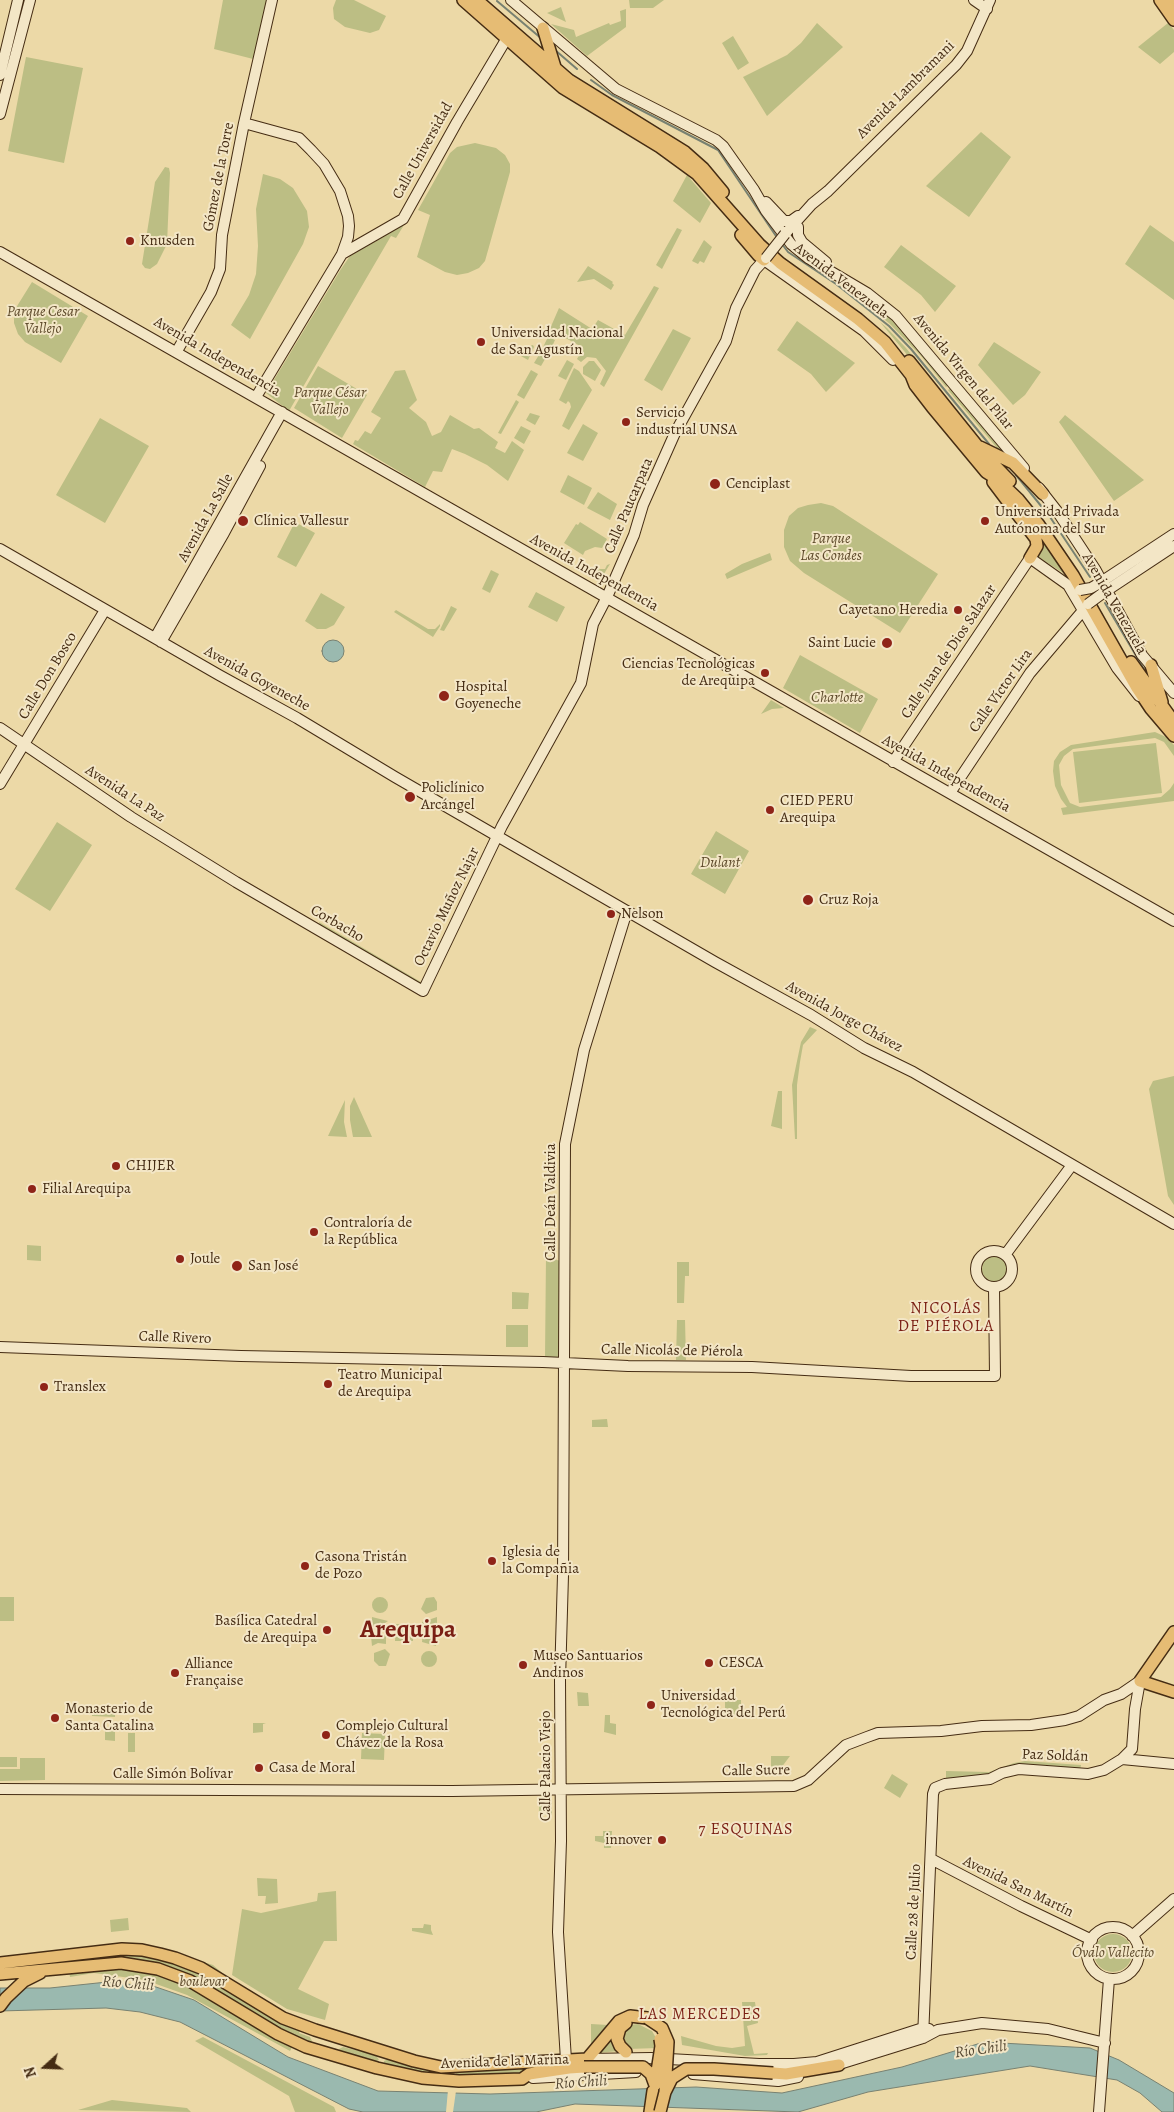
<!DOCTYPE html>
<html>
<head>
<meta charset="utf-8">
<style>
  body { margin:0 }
  #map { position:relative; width:1174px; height:2112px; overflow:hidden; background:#ecd9a7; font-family:Alegreya,serif }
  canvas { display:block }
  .north { position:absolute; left:20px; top:2042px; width:50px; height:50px; -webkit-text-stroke:4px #f3e6c6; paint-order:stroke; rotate:250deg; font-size:14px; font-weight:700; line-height:20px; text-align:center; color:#452c13 }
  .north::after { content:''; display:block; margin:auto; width:18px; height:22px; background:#452c13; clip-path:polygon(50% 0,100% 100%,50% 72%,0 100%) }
</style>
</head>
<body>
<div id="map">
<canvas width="1174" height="2112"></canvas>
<div class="north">N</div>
</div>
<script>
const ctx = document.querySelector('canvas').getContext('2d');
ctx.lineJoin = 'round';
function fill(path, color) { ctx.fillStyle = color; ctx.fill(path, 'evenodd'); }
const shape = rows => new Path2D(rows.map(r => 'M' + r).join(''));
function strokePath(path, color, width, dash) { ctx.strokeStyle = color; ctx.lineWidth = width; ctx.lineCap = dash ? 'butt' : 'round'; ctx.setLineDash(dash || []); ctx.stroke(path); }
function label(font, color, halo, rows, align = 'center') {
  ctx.font = font + ' Alegreya,serif'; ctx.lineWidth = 4; ctx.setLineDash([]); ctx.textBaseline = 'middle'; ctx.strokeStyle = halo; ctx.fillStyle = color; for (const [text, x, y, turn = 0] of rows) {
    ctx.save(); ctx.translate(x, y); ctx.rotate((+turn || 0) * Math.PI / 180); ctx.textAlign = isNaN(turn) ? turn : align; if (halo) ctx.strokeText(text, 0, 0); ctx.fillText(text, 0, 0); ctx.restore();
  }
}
fill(shape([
  [223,0,271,0,257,60,214,49],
  [336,0,354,0,386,16,379,30,370,33,345,27,334,19,333,8],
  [629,0,664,0,653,8,630,8],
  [561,7,566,22,547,13],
  [626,9,626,27,587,56,551,24,574,30,576,37,609,23,610,25,621,21,620,11],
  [817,23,843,47,767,116,743,77,787,55,801,43],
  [1168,23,1174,30,1174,52,1160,64,1138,47],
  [733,36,749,63,738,70,722,43],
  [26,57,83,68,64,163,8,151],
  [981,132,1011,157,969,217,926,186],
  [475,143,496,148,505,155,510,164,510,172,485,261,479,268,468,273,457,275,445,272,417,257,430,215,418,210,450,153,457,147],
  [165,167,169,168,170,173,167,244,157,264,150,269,145,268,142,264,155,182],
  [263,174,280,179,293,188,307,211,309,227,303,244,250,339,231,325,249,295,256,274,258,246,256,209],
  [687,175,711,203,700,223,673,201],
  [404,225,396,238,391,236,289,411,266,393,341,269,350,256],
  [1150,225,1174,242,1174,300,1125,264],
  [677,228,682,230,662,269,656,265],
  [704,240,712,247,704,263,700,261,698,264,692,261],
  [901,245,956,286,935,312,921,295,884,267],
  [588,266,613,282,612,283,614,285,611,290,594,279,577,282],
  [831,276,881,308,895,319,950,384,946,387,921,356,890,324],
  [32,282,88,316,61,363,25,342,18,334,14,323,14,311],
  [654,286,659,288,604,387,600,384,606,371,596,358,587,357,581,362,577,359,581,352,577,351,580,346,560,335,558,338,549,331,559,308,592,329,598,320,625,335],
  [797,321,855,363,826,392,811,374,777,350],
  [880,322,887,328,906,348,977,435,977,439],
  [673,329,691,338,662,391,644,380],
  [548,337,555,340,550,351,543,347],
  [994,342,1041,372,1025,395,1013,405,978,365],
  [533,345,534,347,528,360,521,356,526,347],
  [542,350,548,354,541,366,534,363],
  [567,360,574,364,566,380,558,376],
  [589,361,594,361,601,370,595,381,583,374,583,367],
  [318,366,367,395,342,438,294,408],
  [574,368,579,371,592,390,569,430,562,426,571,407,570,403,568,401,566,404,559,400],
  [405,370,417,400,409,408,426,422,432,436,441,432,450,415,474,429,479,428,498,442,495,448,505,453,512,441,524,450,508,481,487,465,465,454,452,449,442,472,433,471,425,487,353,444,355,440,358,441,365,431,371,434,381,418,371,412,395,371],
  [531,370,538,374,524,399,517,395],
  [952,387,1007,452,1003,455,948,390],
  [516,400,519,402,501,434,498,433],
  [530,413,540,416,535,425,526,420],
  [1065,415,1144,480,1114,501,1059,422],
  [100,418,149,446,105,523,56,495],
  [583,424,598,433,583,461,567,453],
  [521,426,531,431,524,444,514,438],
  [568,475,592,488,584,505,560,492],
  [598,492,617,504,610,520,587,508],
  [1015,501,1071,578,1035,555,1041,547],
  [821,503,833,506,938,574,900,633,804,573,790,561,784,547,784,530,789,516,798,508,808,505],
  [295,522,315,533,296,567,277,557],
  [580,522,607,539,602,548,595,547,585,551,583,555,564,543,576,524,578,525],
  [770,553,772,560,727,579,725,574,742,564],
  [610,564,602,577,599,578,589,572,591,569,595,571,600,569,605,569,607,565],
  [491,570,499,574,490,593,482,589],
  [536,592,565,607,557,622,528,607],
  [321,593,345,607,334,625,326,629,317,629,305,621],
  [451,606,457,609,444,631,440,630],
  [396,610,428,629,435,629,440,624,440,626,433,637,394,612],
  [800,655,878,699,860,733,783,688],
  [771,700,784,708,772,709,761,714],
  [1155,732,1166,737,1174,745,1174,756,1164,742,1155,738,1073,749,1064,756,1059,765,1061,785,1070,803,1080,807,1161,797,1170,789,1174,783,1174,801,1063,815,1061,808,1067,807,1061,799,1055,786,1053,771,1054,761,1060,752,1071,745],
  [1156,743,1162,793,1079,803,1073,752],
  [57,822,92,845,50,911,15,889],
  [716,831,749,851,725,894,691,874],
  [319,922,421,982,419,986,320,926],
  [810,1027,817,1030,803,1045,800,1062,797,1085,797,1139,795,1139,792,1085,801,1042],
  [1174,1076,1174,1205,1168,1196,1149,1089,1153,1081],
  [778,1091,782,1091,782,1129,771,1126],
  [354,1097,372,1137,353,1137,350,1120,350,1106],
  [345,1100,344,1122,347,1137,328,1136],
  [27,1245,41,1246,41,1261,27,1260],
  [546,1256,560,1261,559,1361,545,1357],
  '982 1269a13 13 0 1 1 26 0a13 13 0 1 1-26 0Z',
  [677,1262,689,1262,689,1276,685,1276,684,1303,677,1303],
  [512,1292,529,1293,528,1309,512,1309],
  [677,1320,685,1320,686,1360,676,1360],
  [506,1325,528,1325,528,1347,506,1347],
  [607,1419,608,1427,592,1427,592,1420],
  [0,1597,14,1597,14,1621,0,1621],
  [434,1597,437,1602,437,1610,426,1614,421,1609,426,1598],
  '372 1605a8 8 0 1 1 16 0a8 8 0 1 1-16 0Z',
  [372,1617,388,1621,385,1623,385,1629,372,1628],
  [437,1617,437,1624,433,1628,423,1629,422,1622],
  [396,1624,413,1624,413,1641,395,1641],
  [423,1634,433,1634,437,1637,436,1646,422,1642],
  [386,1635,386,1644,378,1643,372,1646,371,1636],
  [385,1649,390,1654,386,1666,379,1666,374,1661,374,1653],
  '421 1659a8 8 0 1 1 16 0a8 8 0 1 1-16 0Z',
  [577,1692,588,1693,589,1706,578,1706],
  [725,1700,741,1700,741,1716,725,1716],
  [92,1706,115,1707,115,1717,92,1716],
  [605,1715,610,1715,610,1723,616,1724,616,1735,604,1732],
  [253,1723,266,1723,263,1724,263,1732,253,1733],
  [105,1730,115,1730,115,1741,105,1740],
  [135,1733,135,1752,128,1752,128,1733],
  [362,1733,385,1734,384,1760,361,1759],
  [771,1756,790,1756,778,1772,771,1772],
  [0,1757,17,1757,17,1767,0,1767],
  [20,1758,45,1758,45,1780,0,1781,0,1769,20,1769],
  [1025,1761,1081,1765,1080,1770,994,1774,946,1780,946,1771,989,1772,1014,1763],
  [892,1774,908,1784,900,1798,884,1788],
  [539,1800,552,1800,552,1815,539,1815],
  [603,1831,612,1831,611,1848,604,1848,604,1843,595,1841,595,1836,603,1836],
  [257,1878,277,1879,278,1903,265,1904,266,1896,258,1896],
  [336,1891,337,1941,324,1941,298,1989,329,2004,325,2020,287,2009,232,1975,242,1909,261,1913,317,1901,318,1893],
  [128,1918,129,1930,111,1932,110,1920],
  [424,1924,431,1925,431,1930,433,1935,412,1931,412,1928,423,1928],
  '1094 1953a19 19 0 1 1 38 0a19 19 0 1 1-38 0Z',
  [131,1943,146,1944,213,1965,228,1978,261,2002,304,2022,299,2033,310,2037,312,2041,310,2044,297,2038,290,2051,187,1995,145,1980,94,1973,70,1977,66,1952,110,1944],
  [742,2002,755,2002,758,2023,747,2026,754,2054,768,2053,767,2055,745,2056,682,2045,681,2036,716,2046,732,2048,745,2046],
  [591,2024,608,2025,591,2049],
  [638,2024,652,2031,656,2038,658,2048,628,2049,619,2034,629,2025],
  [614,2029,619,2051,598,2053],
  [203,2037,334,2107,336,2112,295,2112,289,2096,195,2041],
  [343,2047,376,2055,379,2060,374,2062,340,2052,339,2049],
  [389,2059,448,2072,448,2077,436,2076,384,2064,384,2061],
  [537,2066,516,2076,456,2077,456,2071],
  [112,2100,187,2108,191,2112,78,2110]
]), '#bcbe84');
const water = shape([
  '322 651a11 11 0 1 1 22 0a11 11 0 1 1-22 0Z',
  [404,1625,409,1627,412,1631,410,1637,405,1640,399,1637,397,1633,399,1627,404,1625],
  [107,1982,156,1987,194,2000,288,2057,378,2091,490,2094,696,2087,782,2093,902,2067,984,2042,1090,2048,1119,2060,1174,2093,1174,2112,1162,2112,1140,2093,1117,2080,1030,2066,868,2092,798,2112,575,2104,536,2112,363,2112,349,2109,180,2022,140,2012,106,2008,0,2011,0,1988,50,1988,107,1982]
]);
fill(water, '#9ab9af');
strokePath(water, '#788171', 1);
fill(shape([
  [448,2090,456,2091,453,2112,446,2112]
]), '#ecd9a7');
strokePath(shape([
  [497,1,542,39],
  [555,50,577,69],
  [591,80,612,95,718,150,778,239],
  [782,244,788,252,836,284,889,326,911,349,989,444],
  [1016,475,1050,517,1090,577],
  [1105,603,1148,676]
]), '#788171', 2);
const secondary = shape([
  [511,0,616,89,716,140,723,146,754,190,766,211,791,244,808,258,867,293,896,316,1024,468],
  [974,0,987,9],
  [0,75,18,0],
  [0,114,30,0],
  [244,123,299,138,311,150,324,164,340,191,348,216,349,226,348,237,342,254,256,397],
  [766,202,784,221,791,221,798,216],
  [798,227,798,235,802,242,826,262],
  [785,234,812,204,828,191,956,65,967,51,990,0],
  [0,252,1174,921],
  [342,254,403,219,457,122,507,38],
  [764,260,864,331,893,360],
  [177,351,211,292,220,269,222,235,244,123,272,0],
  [1039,488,1057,511,1095,569,1142,655,1174,693],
  [0,549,219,675,297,718,395,777,715,962,811,1015,864,1048,913,1072,1174,1224],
  [1098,584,1174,534],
  [1103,593,1174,546],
  [155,638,282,412],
  [161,642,224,533,260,466],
  [0,728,131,817,236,882,423,991,502,826,581,683,593,624,607,597,634,535,643,505,675,433,726,341,736,308,755,270,766,258],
  [893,762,1030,558,1068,585,1117,668,1139,696],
  [0,784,105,610],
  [950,793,1030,673,1086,607],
  '976 1269a18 18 0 1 1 36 0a18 18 0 1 1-36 0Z',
  [1005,1255,1072,1165],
  [0,1347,241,1356,543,1362,628,1366,752,1367,911,1376,995,1376,994,1287],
  [1122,1759,1174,1764],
  [0,1789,452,1791,794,1786,808,1780,846,1745,867,1737,878,1733,941,1731,982,1726,1031,1725,1065,1720,1079,1716,1104,1700,1121,1694,1140,1681],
  [931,1859,1021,1906,1092,1940],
  '1087 1953a26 26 0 1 1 52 0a26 26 0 1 1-52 0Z',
  [1132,1936,1174,1899],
  [923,2038,933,1794,935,1788,945,1784,990,1779,1002,1773,1019,1769,1088,1774,1104,1770,1122,1759,1132,1749,1135,1709,1140,1681],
  [587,2059,651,2058,759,2064,794,2064,817,2062,923,2028,929,2029],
  [566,2060,558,1932,561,1841,560,1680,563,1575,565,1144,584,1050,627,911],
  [833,2066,923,2038,938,2030,982,2023,1048,2029,1105,2043],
  [693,2074,778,2081,798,2077],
  [533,2078,636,2072],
  [1099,2112,1109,1979]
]);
const primary = shape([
  [463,0,563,88,660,147,697,174,759,244,780,263,858,319,885,342,911,375,915,385,932,407,986,472,997,479,1018,499,1039,525,1073,575,1137,688,1151,709,1174,736],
  [477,0,569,80,685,152,703,168,723,192],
  [1160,0,1174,20],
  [1170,0,1174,7],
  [543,28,555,67],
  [741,235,758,255,764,260],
  [909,361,983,453,1010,481],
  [980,447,1013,463,1043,494],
  [993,482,1036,539,1037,546,1030,558],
  [1131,662,1174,722],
  [1151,665,1162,702],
  [1174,1632,1140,1681,1174,1692],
  [0,1963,122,1949,142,1950,160,1954,175,1958,201,1968,283,2018,315,2030,414,2061,441,2067,587,2059,619,2021,630,2016,647,2018],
  [0,1974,121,1963,158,1969,190,1981,278,2034,306,2047,377,2068,422,2078,459,2081,522,2079,529,2074,569,2068,584,2067],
  [0,2006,6,1998,24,1981,40,1973],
  [626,2052,620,2046,617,2039,620,2028,626,2023],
  [773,2073,786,2074,839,2065],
  [650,2112,653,2091]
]);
strokePath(secondary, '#452c13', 12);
strokePath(primary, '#452c13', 14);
strokePath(secondary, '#f3e6c6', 10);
strokePath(primary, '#e6bc74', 11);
const secondaryBridge = shape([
  [766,258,785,234],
  [1080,590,1091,588,1098,584],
  [1088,604,1103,593]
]);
const primaryBridge = shape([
  [647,2018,662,2028,668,2042,665,2092,660,2112],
  [584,2067,643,2067,651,2074,655,2085],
  [655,2084,661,2046,660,2039],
  [665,2092,672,2078,686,2069,714,2069,773,2073]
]);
strokePath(secondaryBridge, '#452c13', 12, []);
strokePath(primaryBridge, '#452c13', 14, []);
strokePath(secondaryBridge, '#f3e6c6', 10);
strokePath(primaryBridge, '#e6bc74', 11);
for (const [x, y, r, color] of [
  [130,241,5,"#8f2418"],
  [481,342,5,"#8f2418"],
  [626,422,5,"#8f2418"],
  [715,484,6,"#8f2418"],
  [243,521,6,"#8f2418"],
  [985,521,5,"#8f2418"],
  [958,610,5,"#8f2418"],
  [887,643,6,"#8f2418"],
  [765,673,5,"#8f2418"],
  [444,696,6,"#8f2418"],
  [410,797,6,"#8f2418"],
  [770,810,5,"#8f2418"],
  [808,900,6,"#8f2418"],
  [611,914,5,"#8f2418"],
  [116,1166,5,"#8f2418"],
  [32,1189,5,"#8f2418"],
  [314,1232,5,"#8f2418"],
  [180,1259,5,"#8f2418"],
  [237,1266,6,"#8f2418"],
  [328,1384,5,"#8f2418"],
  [44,1387,5,"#8f2418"],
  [492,1561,5,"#8f2418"],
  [305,1566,5,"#8f2418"],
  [327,1630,5,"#8f2418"],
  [709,1663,5,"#8f2418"],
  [523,1665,5,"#8f2418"],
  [175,1673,5,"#8f2418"],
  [651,1705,5,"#8f2418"],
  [55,1718,5,"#8f2418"],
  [326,1735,5,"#8f2418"],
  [259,1768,5,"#8f2418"],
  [662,1840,5,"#8f2418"]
]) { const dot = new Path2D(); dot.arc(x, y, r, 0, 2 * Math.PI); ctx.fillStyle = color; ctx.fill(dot); strokePath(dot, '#f3e6c6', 2); }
label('15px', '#452c13', '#f3e6c6', [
  ["Avenida Lambramani",906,90,-45],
  ["Calle Universidad",423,151,-61],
  ["Gómez de la Torre",219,177,-79],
  ["Avenida Venezuela",841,281,37],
  ["Avenida Independencia",217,357,30],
  ["Avenida Virgen del Pilar",963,372,50],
  ["Calle Paucarpata",629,506,-67],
  ["Avenida La Salle",206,518,-61],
  ["Avenida Independencia",594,573,29],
  ["Avenida Venezuela",1114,604,60],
  ["Calle Juan de Dios Salazar",949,652,-56],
  ["Calle Don Bosco",48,676,-59],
  ["Avenida Goyeneche",257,679,29],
  ["Calle Víctor Lira",1001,691,-55],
  ["Avenida Independencia",946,774,29],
  ["Avenida La Paz",125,794,33],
  ["Octavio Muñoz Najar",447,907,-64],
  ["Corbacho",337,924,30],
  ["Avenida Jorge Chávez",844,1017,29],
  ["Calle Deán Valdivia",551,1202,-90],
  ["Calle Rivero",175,1338,2],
  ["Calle Nicolás de Piérola",672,1351,1],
  ["Paz Soldán",1055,1756,2],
  ["Calle Palacio Viejo",546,1766,-90],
  ["Calle Sucre",756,1771,-1],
  ["Calle Simón Bolívar",173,1774],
  ["Avenida San Martín",1018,1887,26],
  ["Calle 28 de Julio",914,1912,-87],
  ["Avenida de la Marina",505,2062,-2]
]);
label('15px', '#452c13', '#f3e6c6', [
  ["Knusden",140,241],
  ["Universidad Nacional",491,333],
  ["de San Agustín",491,350],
  ["Servicio",636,413],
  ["industrial UNSA",636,430],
  ["Cenciplast",726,484],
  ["Universidad Privada",995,512],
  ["Autónoma del Sur",995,529],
  ["Clínica Vallesur",254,521],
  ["Cayetano Heredia",948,610,"right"],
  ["Saint Lucie",876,643,"right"],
  ["Ciencias Tecnológicas",755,664,"right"],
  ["de Arequipa",755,681,"right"],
  ["Hospital",455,687],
  ["Goyeneche",455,704],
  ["Policlínico",421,788],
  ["Arcángel",421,805],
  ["CIED PERU",780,801],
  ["Arequipa",780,818],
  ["Cruz Roja",819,900],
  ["Nelson",621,914],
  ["CHIJER",126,1166],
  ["Filial Arequipa",42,1189],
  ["Contraloría de",324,1223],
  ["la República",324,1240],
  ["Joule",190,1259],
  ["San José",248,1266],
  ["Teatro Municipal",338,1375],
  ["de Arequipa",338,1392],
  ["Translex",54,1387],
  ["Iglesia de",502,1552],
  ["la Compañia",502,1569],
  ["Casona Tristán",315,1557],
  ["de Pozo",315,1574],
  ["Basílica Catedral",317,1621,"right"],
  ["de Arequipa",317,1638,"right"],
  ["Museo Santuarios",533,1656],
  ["Andinos",533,1673],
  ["CESCA",719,1663],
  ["Alliance",185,1664],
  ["Française",185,1681],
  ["Universidad",661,1696],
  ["Tecnológica del Perú",661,1713],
  ["Monasterio de",65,1709],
  ["Santa Catalina",65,1726],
  ["Complejo Cultural",336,1726],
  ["Chávez de la Rosa",336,1743],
  ["Casa de Moral",269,1768],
  ["innover",652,1840,"right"]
], 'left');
label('italic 15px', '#5d492a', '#f3e6c6', [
  ["Parque Cesar",43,312],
  ["Vallejo",43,329],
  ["Parque César",330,393],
  ["Vallejo",330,410],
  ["Parque",831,539],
  ["Las Condes",831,556],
  ["Charlotte",837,698],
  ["Dulant",720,863],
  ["Óvalo Vallecito",1113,1953],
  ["boulevar",203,1982]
]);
ctx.letterSpacing = '1px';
label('16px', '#7a1f14', '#f3e6c6', [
  ["NICOLÁS",946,1309],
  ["DE PIÉROLA",946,1327],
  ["7 ESQUINAS",746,1830],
  ["LAS MERCEDES",700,2015]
]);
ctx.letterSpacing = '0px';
label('italic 16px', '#564832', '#f3e6c6', [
  ["Río Chili",128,1984,5],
  ["Río Chili",981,2050,-8],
  ["Río Chili",581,2083,-4]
]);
label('bold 25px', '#7a1f14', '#f3e6c6', [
  ["Arequipa",408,1631]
]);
</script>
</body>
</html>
